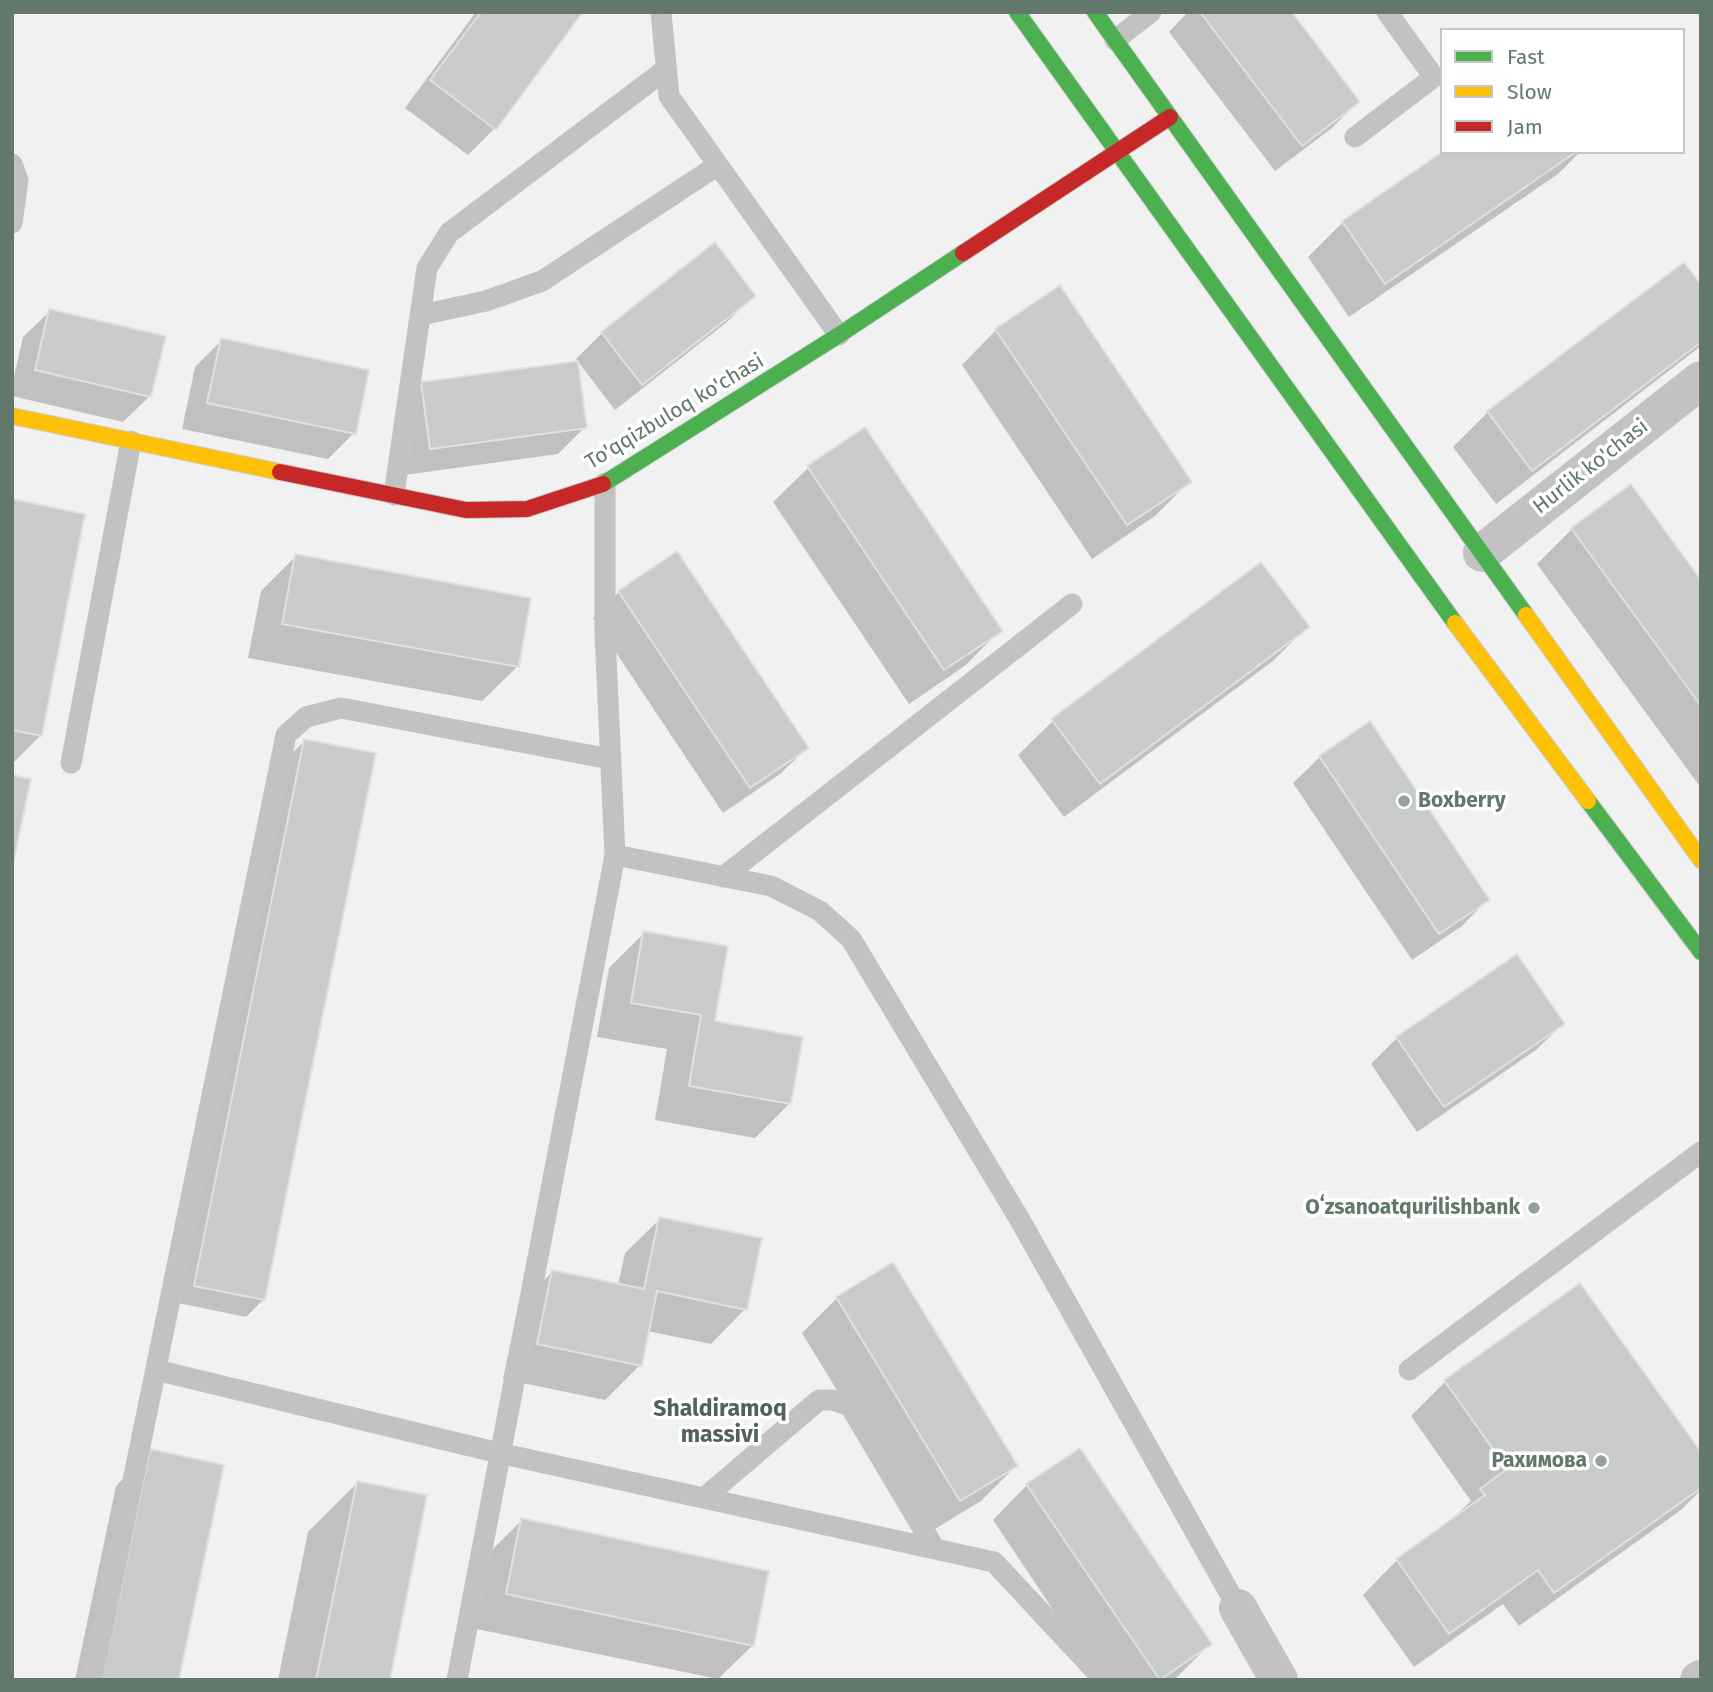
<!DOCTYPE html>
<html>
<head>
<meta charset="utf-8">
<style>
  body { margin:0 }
  #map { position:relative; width:1713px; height:1692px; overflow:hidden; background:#f2f1f1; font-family:"Fira Sans",sans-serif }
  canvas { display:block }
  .frame { position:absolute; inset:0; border:14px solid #61786a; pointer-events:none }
  .legend { position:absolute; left:1440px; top:28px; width:245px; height:126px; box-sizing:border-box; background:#fff; border:2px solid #c0c9c3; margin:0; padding:9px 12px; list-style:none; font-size:21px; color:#61786a }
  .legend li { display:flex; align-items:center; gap:14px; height:35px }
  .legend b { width:35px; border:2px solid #c0c9c3 }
</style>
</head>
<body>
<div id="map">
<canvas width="1713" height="1692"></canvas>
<div class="frame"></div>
<ul class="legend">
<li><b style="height:9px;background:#4caf50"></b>Fast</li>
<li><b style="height:9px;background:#ffc107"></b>Slow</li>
<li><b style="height:9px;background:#c62828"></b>Jam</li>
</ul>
</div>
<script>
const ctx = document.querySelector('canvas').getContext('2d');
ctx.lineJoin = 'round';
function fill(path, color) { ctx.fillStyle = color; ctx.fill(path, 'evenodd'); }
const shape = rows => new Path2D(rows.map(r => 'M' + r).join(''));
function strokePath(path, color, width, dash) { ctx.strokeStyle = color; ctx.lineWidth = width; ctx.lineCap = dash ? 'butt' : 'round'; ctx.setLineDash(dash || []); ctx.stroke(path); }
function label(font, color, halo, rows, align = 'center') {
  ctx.font = font + ' "Fira Sans",sans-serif'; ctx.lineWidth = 7; ctx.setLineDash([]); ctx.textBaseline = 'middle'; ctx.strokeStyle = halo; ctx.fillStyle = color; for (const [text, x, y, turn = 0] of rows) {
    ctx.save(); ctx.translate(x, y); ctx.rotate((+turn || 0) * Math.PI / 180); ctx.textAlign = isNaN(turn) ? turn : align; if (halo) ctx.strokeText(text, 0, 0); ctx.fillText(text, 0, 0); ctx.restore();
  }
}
fill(shape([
  [476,12,581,12,495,128,468,155,405,108],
  [1188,12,1290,12,1358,101,1332,128,1275,171,1169,32],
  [1444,152,1580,152,1558,174,1349,317,1308,257,1343,222],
  [1684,265,1701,288,1701,346,1496,504,1453,447,1488,412],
  [754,296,727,322,615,410,576,359,602,333],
  [50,311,150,396,123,422,12,396,12,385,23,337],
  [996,330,1190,481,1155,516,1092,559,962,365],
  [222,340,354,433,328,459,182,429,195,367],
  [422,384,585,427,558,454,404,475,396,410],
  [864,429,1000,630,966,665,909,704,773,502,808,468],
  [12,501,41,735,12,764],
  [1572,529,1701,583,1701,788,1537,564],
  [296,556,517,667,482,701,248,658,261,591],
  [619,592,807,748,780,774,723,813,593,618],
  [1307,627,1273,661,1064,817,1018,755,1053,721],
  [1370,723,1488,899,1462,926,1412,960,1293,783,1320,757],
  [305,741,264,1299,246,1317,178,1303,287,758],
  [644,933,713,1023,790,1103,755,1138,655,1120,667,1049,597,1037,609,968],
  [1563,1024,1536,1050,1417,1132,1371,1064,1397,1038],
  [660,1219,745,1309,711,1344,647,1331,640,1365,605,1400,503,1379,518,1307,552,1272,618,1285,625,1253],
  [893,1264,1016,1466,981,1501,925,1535,802,1333,837,1298],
  [1445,1382,1701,1455,1701,1490,1681,1510,1519,1626,1503,1604,1414,1667,1363,1595,1397,1560,1446,1525,1471,1501,1411,1416],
  [150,1451,177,1680,75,1680,116,1486],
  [357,1483,388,1680,278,1680,308,1532],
  [1027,1485,1210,1644,1174,1680,1100,1680,993,1520],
  [522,1520,753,1645,718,1679,472,1628,487,1555]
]), '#0003');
const building = shape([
  [481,12,583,12,496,130,430,80,481,12],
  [1200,12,1292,12,1360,102,1302,146,1200,12],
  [1442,152,1576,152,1385,284,1342,221,1442,152],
  [715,242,756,296,642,385,601,332,715,242],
  [1684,262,1701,285,1701,342,1532,471,1487,411,1684,262],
  [1060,285,1192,482,1127,525,995,329,1060,285],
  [49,309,166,336,151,397,35,370,49,309],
  [221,338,369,370,356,434,207,403,221,338],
  [578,361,587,428,430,449,421,382,578,361],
  [865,427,1003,631,944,670,807,466,865,427],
  [1631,484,1701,580,1701,706,1571,528,1631,484],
  [12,499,85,514,42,736,12,730,12,499],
  [677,551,809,748,750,788,618,591,677,551],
  [295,554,531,598,519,667,282,624,295,554],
  [1261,562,1310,627,1100,784,1051,719,1261,562],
  [1370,721,1490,900,1439,934,1319,756,1370,721],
  [304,739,376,753,265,1300,194,1286,304,739],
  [12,775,31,779,12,869,12,775],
  [643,931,728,946,715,1021,803,1037,791,1104,689,1086,701,1015,631,1003,643,931],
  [1517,954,1565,1024,1444,1107,1396,1037,1517,954],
  [659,1217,762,1238,747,1310,657,1291,642,1366,537,1344,552,1270,644,1289,659,1217],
  [893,1262,1018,1466,960,1501,836,1297,893,1262],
  [1580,1283,1701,1452,1701,1488,1554,1593,1538,1570,1449,1634,1396,1559,1485,1495,1480,1489,1507,1469,1444,1380,1580,1283],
  [1080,1448,1212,1644,1160,1680,1026,1484,1080,1448],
  [150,1449,224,1465,179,1680,102,1680,150,1449],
  [357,1481,427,1495,390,1680,316,1680,357,1481],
  [521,1518,769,1571,754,1646,506,1594,521,1518]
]);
fill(building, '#c9cbc9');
strokePath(building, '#e1e0e0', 2);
const fast = shape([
  [1017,12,1455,623],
  [1095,12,1526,615],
  [603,484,839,335,963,253],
  [1588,801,1701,952]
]);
const slow = shape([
  [12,416,280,472],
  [1526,615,1701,860],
  [1455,623,1588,801]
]);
const jam = shape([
  [963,253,1170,117],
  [280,472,466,510,527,509,603,484]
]);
strokePath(fast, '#cbcdcc', 18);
strokePath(slow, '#cbcdcc', 18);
strokePath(jam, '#cbcdcc', 18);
strokePath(shape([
  [661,12,669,96,839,335],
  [1115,40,1151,12],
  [1355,137,1434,77,1387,12],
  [12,164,18,180,12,223],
  [421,315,486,301,542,281,718,165],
  [394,495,427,268,449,233,665,70],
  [71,763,131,441],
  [615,855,771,886,820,911,851,939,1020,1220,1238,1608],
  [723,877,1072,604],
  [156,1370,499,1453,994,1562,1104,1680],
  [1409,1370,1701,1152],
  [704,1498,819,1400,832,1400,850,1406,935,1549],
  [92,1680,286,735,306,717,341,708,610,759],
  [457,1680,615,855,605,633,605,483]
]), '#c1c2c1', 21);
strokePath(shape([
  [1482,553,1701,380],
  [1238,1608,1279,1680],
  [1699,1680,1701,1679]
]), '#c1c2c1', 38);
strokePath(fast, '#4caf50', 16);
strokePath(slow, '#ffc107', 16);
strokePath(jam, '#c62828', 16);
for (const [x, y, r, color] of [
  [1404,801,7,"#94a299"],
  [1534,1208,7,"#94a299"],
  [1601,1461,7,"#94a299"]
]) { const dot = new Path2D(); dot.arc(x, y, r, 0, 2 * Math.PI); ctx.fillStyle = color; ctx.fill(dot); strokePath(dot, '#fff', 2.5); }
label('21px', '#61786a', '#fff', [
  ["To'qqizbuloq ko'chasi",675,412,-31],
  ["Hurlik ko'chasi",1591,467,-38]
]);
label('bold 21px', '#61786a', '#fff', [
  ["Boxberry",1418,801,"left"],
  ["Oʻzsanoatqurilishbank",1520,1208],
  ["Рахимова",1587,1461]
], 'right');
label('bold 23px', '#526359', '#fff', [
  ["Shaldiramoq",720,1410],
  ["massivi",720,1436]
]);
</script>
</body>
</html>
